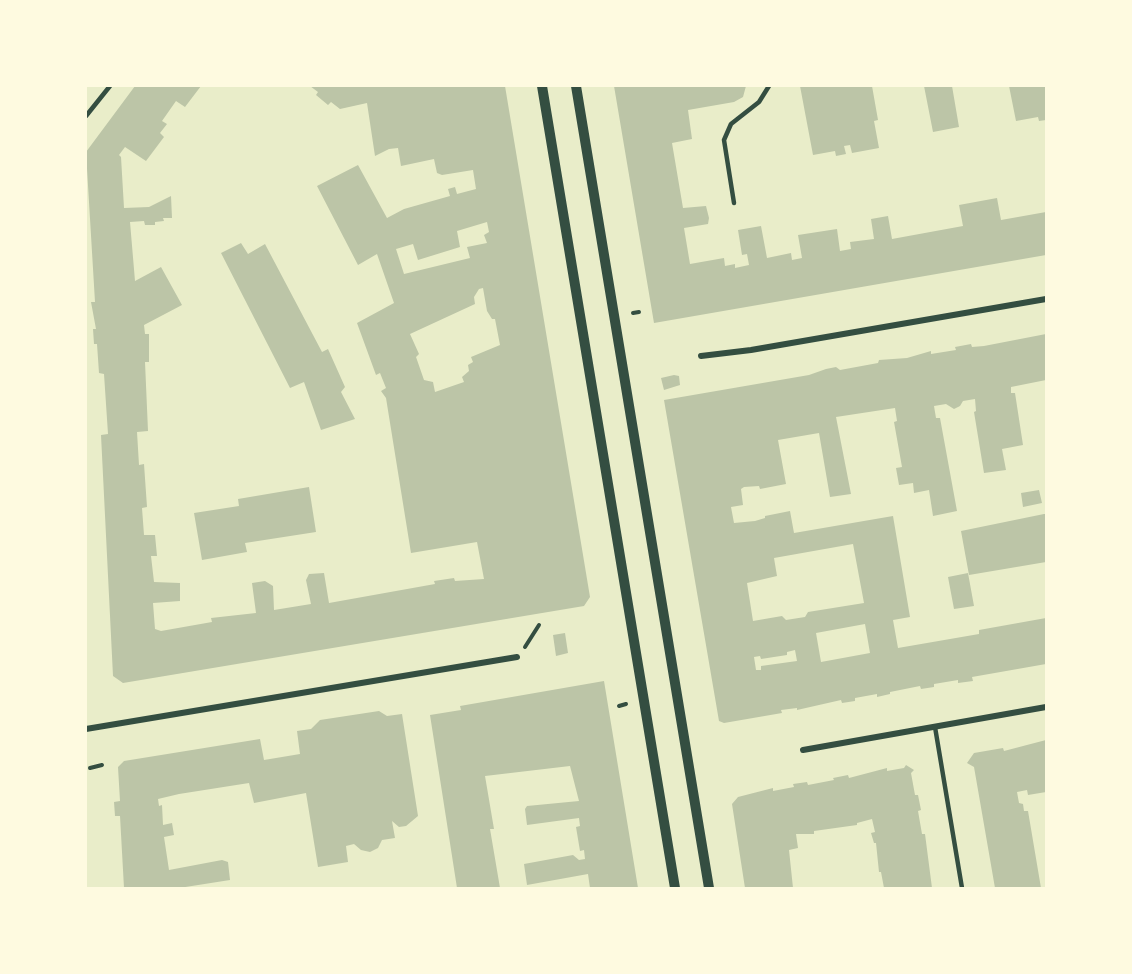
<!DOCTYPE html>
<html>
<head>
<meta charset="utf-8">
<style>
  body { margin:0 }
  #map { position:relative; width:1132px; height:974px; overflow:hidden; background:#e9edc9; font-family:"Crimson Pro",serif }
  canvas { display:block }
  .frame { position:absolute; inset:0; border:87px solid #fefae0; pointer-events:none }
</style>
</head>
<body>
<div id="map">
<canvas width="1132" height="974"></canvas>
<div class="frame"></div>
</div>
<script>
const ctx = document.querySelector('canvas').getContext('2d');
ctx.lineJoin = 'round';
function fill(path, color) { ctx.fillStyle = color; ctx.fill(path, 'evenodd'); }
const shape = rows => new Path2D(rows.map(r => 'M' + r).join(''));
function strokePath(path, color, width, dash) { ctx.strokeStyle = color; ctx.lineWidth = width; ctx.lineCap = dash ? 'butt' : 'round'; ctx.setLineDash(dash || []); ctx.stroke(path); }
fill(shape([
  [135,86,201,86,185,107,176,101,162,121,167,124,160,133,164,137,146,161,125,147,119,155,121,157,124,208,149,207,171,196,172,218,163,218,164,221,155,222,155,225,145,225,144,221,130,222,135,281,161,267,182,305,144,325,145,334,149,334,149,362,145,362,148,431,137,432,139,465,144,464,147,507,142,508,144,535,155,535,157,556,151,556,154,582,180,583,180,601,153,603,155,629,161,631,212,622,211,618,256,613,252,583,265,581,273,586,274,610,311,604,306,580,309,574,324,573,329,603,435,584,434,581,454,578,455,581,484,579,477,542,411,553,386,398,381,391,386,388,380,373,376,375,357,323,394,303,377,254,358,265,317,186,358,165,387,218,404,209,450,196,448,189,455,187,457,194,476,189,473,170,442,175,437,173,434,159,401,166,398,148,389,149,375,156,367,103,340,109,331,102,328,105,316,95,318,92,310,86,505,86,590,597,584,606,123,683,113,676,101,435,108,434,104,374,99,373,97,344,94,344,93,329,96,329,91,302,95,302,86,152],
  [487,222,489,232,484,235,487,243,467,247,470,258,404,274,396,249,413,244,418,260,460,247,457,231],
  [483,288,487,311,492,319,495,319,500,345,471,357,473,362,468,365,469,371,462,377,464,382,435,392,433,382,424,380,416,357,419,354,410,334,475,304,474,297,479,289],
  [614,86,746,86,743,97,734,102,688,110,692,139,672,143,683,208,706,206,709,218,708,224,684,228,690,264,724,258,725,266,735,264,735,268,749,265,747,254,742,255,738,230,761,226,767,258,791,253,792,260,802,258,798,235,837,229,840,251,851,249,850,242,874,239,871,219,888,216,892,239,963,226,959,205,997,198,1001,220,1046,212,1046,255,654,323],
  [800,86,872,86,878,120,874,121,879,148,852,153,850,145,844,146,846,154,836,156,835,151,813,155],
  [924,86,952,86,959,127,933,132],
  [1009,86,1046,86,1046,120,1039,121,1038,117,1016,121],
  [241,243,248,254,265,244,322,352,328,349,345,387,341,392,355,419,321,430,304,382,290,388,221,253],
  [1046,334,1046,380,1011,387,1011,393,1015,393,1023,445,1002,449,1006,470,984,473,974,412,976,411,975,399,963,401,960,406,954,409,946,404,934,406,936,418,940,418,957,511,933,516,929,490,914,493,913,483,899,485,896,468,902,467,894,422,897,421,895,408,836,417,851,494,830,497,819,433,778,440,786,484,760,489,759,486,744,487,741,489,743,505,731,507,734,523,755,521,765,518,765,516,790,511,794,533,893,516,910,617,893,620,898,648,979,634,979,630,1046,618,1046,664,972,677,973,681,958,683,958,680,934,684,934,687,921,689,920,686,890,692,890,694,877,697,877,694,855,698,855,701,842,703,841,700,797,710,797,708,781,710,782,713,724,723,719,721,664,400,809,375,826,369,836,367,840,370,878,363,879,360,907,358,931,351,931,354,956,350,955,347,971,344,972,347,984,346],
  [853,544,864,603,808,612,805,617,786,620,782,616,753,621,747,583,777,576,774,558],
  [865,624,870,653,821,662,816,633],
  [795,650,797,661,761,666,761,670,756,670,754,657,760,656,761,659,787,655,787,652],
  [674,375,679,376,680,385,664,390,661,378],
  [309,487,316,532,245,543,247,552,202,560,194,513,239,506,238,499],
  [1039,490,1042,503,1023,507,1021,493],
  [1044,514,1046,514,1046,562,969,575,961,531],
  [968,573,974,606,954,609,948,577],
  [565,633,568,653,556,656,553,635],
  [604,681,638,888,590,888,588,874,527,885,524,864,573,855,579,860,585,859,584,850,580,851,576,827,580,826,579,818,527,825,525,809,527,806,579,801,570,766,485,776,494,829,490,829,500,888,457,888,430,715,461,710,460,706],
  [379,711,387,716,402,714,418,816,406,826,399,827,392,821,395,838,382,840,378,848,370,852,361,850,354,844,346,846,348,862,318,867,306,793,254,803,249,783,179,794,158,799,159,806,162,805,163,825,172,823,174,835,164,837,169,870,222,860,228,862,230,880,179,888,124,888,120,816,115,816,114,802,120,801,118,767,124,761,260,739,264,760,300,754,297,731,311,729,320,720],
  [1046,740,1046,792,1028,795,1027,790,1017,792,1019,803,1023,804,1024,811,1028,811,1041,888,995,888,974,767,967,763,974,753,1003,748,1004,751],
  [906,765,914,770,911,773,915,795,918,795,921,810,918,811,922,834,925,834,932,888,884,888,881,872,879,872,876,843,874,843,871,833,875,832,872,819,857,823,857,825,814,831,814,834,796,834,798,848,789,850,793,888,745,888,732,804,738,797,773,788,773,791,794,787,793,784,807,782,808,785,834,780,833,778,848,775,849,778,887,768,887,771,904,768]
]), '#bcc5a7');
strokePath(shape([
  [633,313,639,312],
  [525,647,539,625],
  [619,706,626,704],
  [90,768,102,765]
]), '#344e41', 4);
strokePath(shape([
  [86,116,110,86],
  [734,203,724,140,731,124,759,102,769,86],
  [935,727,962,888]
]), '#344e41', 4.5);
strokePath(shape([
  [701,356,751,350,1046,299],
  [86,729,517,657],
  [803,750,1046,707]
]), '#344e41', 6);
strokePath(shape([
  [542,86,675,888],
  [576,86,709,888]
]), '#344e41', 10);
</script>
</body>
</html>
